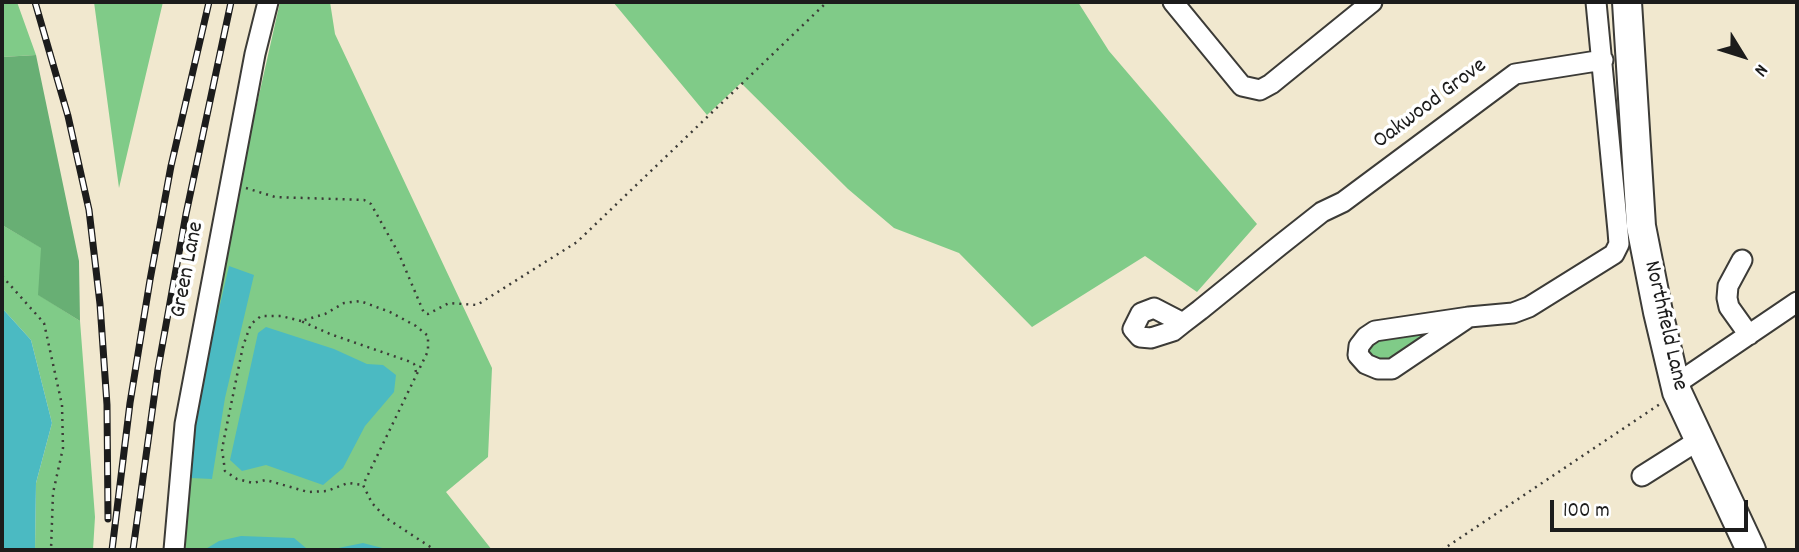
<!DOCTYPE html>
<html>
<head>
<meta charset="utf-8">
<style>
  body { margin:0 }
  #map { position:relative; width:1799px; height:552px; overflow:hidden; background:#f1e8cf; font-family:Dekko,sans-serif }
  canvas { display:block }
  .frame { position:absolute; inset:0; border:4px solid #1c1c1c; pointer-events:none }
  .north { position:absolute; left:1708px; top:21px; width:70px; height:70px; -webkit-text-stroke:5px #fff; paint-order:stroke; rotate:128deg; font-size:19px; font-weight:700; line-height:28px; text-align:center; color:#1c1c1c }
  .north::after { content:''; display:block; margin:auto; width:24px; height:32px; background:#1c1c1c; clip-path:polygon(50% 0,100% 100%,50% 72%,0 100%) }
  .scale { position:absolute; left:1550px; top:500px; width:198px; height:32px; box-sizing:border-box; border:4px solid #1c1c1c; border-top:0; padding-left:9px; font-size:21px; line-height:24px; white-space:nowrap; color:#1c1c1c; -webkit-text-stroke:5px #fff; paint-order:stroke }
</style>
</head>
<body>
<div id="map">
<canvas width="1799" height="552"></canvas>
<div class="frame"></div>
<div class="north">N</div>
<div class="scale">100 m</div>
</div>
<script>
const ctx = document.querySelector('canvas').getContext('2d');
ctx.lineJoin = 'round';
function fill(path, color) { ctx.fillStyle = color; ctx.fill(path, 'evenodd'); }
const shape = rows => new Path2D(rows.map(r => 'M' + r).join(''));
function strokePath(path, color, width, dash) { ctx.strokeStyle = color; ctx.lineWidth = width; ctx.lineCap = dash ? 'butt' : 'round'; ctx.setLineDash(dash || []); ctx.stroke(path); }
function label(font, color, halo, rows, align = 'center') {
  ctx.font = font + ' Dekko,sans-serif'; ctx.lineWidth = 7; ctx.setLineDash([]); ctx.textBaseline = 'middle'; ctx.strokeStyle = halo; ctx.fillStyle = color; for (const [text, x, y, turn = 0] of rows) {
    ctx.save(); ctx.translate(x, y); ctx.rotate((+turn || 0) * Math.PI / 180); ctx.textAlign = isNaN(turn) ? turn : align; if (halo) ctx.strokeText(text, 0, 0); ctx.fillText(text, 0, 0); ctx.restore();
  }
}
fill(shape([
  [2,2,17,2,36,55,2,57],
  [94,2,163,2,119,188],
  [280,2,330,2,335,34,492,368,488,457,446,492,492,550,185,550,195,412,241,175],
  [613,2,1078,2,1109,51,1257,224,1197,292,1145,256,1032,327,959,253,894,228,848,189,741,83,707,115],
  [2,225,42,248,39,295,80,321,95,517,93,550,35,550,36,483,52,423,31,340,2,308],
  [1469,317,1378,369,1359,346,1366,337]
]), '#80cb88');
fill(shape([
  [36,55,79,261,80,321,38,295,41,248,2,225,2,57]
]), '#68af74');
fill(shape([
  [229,266,254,275,225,398,212,479,191,478,195,412],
  [2,308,31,340,52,423,36,483,35,550,2,550],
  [266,327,334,349,367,364,383,365,396,375,394,392,365,426,343,468,323,485,266,465,242,471,230,460,258,333],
  [241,536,294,538,306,548,315,550,204,550,219,541],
  [363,543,390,550,329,550,348,546]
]), '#4bbac2');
const minor = shape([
  [1173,2,1242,86,1260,90,1271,84,1372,2],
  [1742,260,1728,286,1727,298,1729,307,1749,335],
  [1469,317,1375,331,1366,337,1359,346,1358,355,1366,364,1378,369,1392,369,1469,317,1513,313,1529,307,1614,254,1619,244,1618,231,1596,2],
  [1183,323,1154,308,1141,313,1133,329,1140,337,1151,338,1173,331,1183,323,1200,310,1279,246,1322,212,1343,202,1515,74,1603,60],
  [1676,384,1797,302],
  [1642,476,1699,440],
  [174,550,185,424,255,54,268,2]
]);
const highway = shape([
  [1627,2,1641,226,1658,312,1677,392,1751,550]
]);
strokePath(minor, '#3c3b37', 23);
strokePath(highway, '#3c3b37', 32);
strokePath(shape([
  [246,188,275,197,364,200,371,204,399,254,424,313,428,314,449,303,477,305,577,242,827,2],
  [2,276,44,323,62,405,63,448,53,493,51,550],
  [301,321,281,316,261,316,251,324,243,346,222,449,225,471,237,479,253,483,266,480,308,492,327,491,348,483,363,485],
  [416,372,414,364,408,361,330,334,301,321,325,314,344,303,360,301,390,312,416,326,428,336,428,351,363,485,372,503,386,518,435,550],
  [1442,550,1660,404]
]), '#3c3b37', 2.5, [2, 5]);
strokePath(minor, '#fff', 19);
strokePath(highway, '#fff', 28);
const rail = shape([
  [35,2,68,116,89,210,100,304,107,405,108,519],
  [112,550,130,403,150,280,171,166,209,2],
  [133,550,158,369,186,214,231,2]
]);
strokePath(rail, '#1c1c1c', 7);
strokePath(rail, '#fff', 4.5, [13]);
label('23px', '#1c1c1c', '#fff', [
  ["Oakwood Grove",1431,105,-37],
  ["Green Lane",189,270,-79],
  ["Northfield Lane",1664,326,77]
]);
</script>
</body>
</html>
